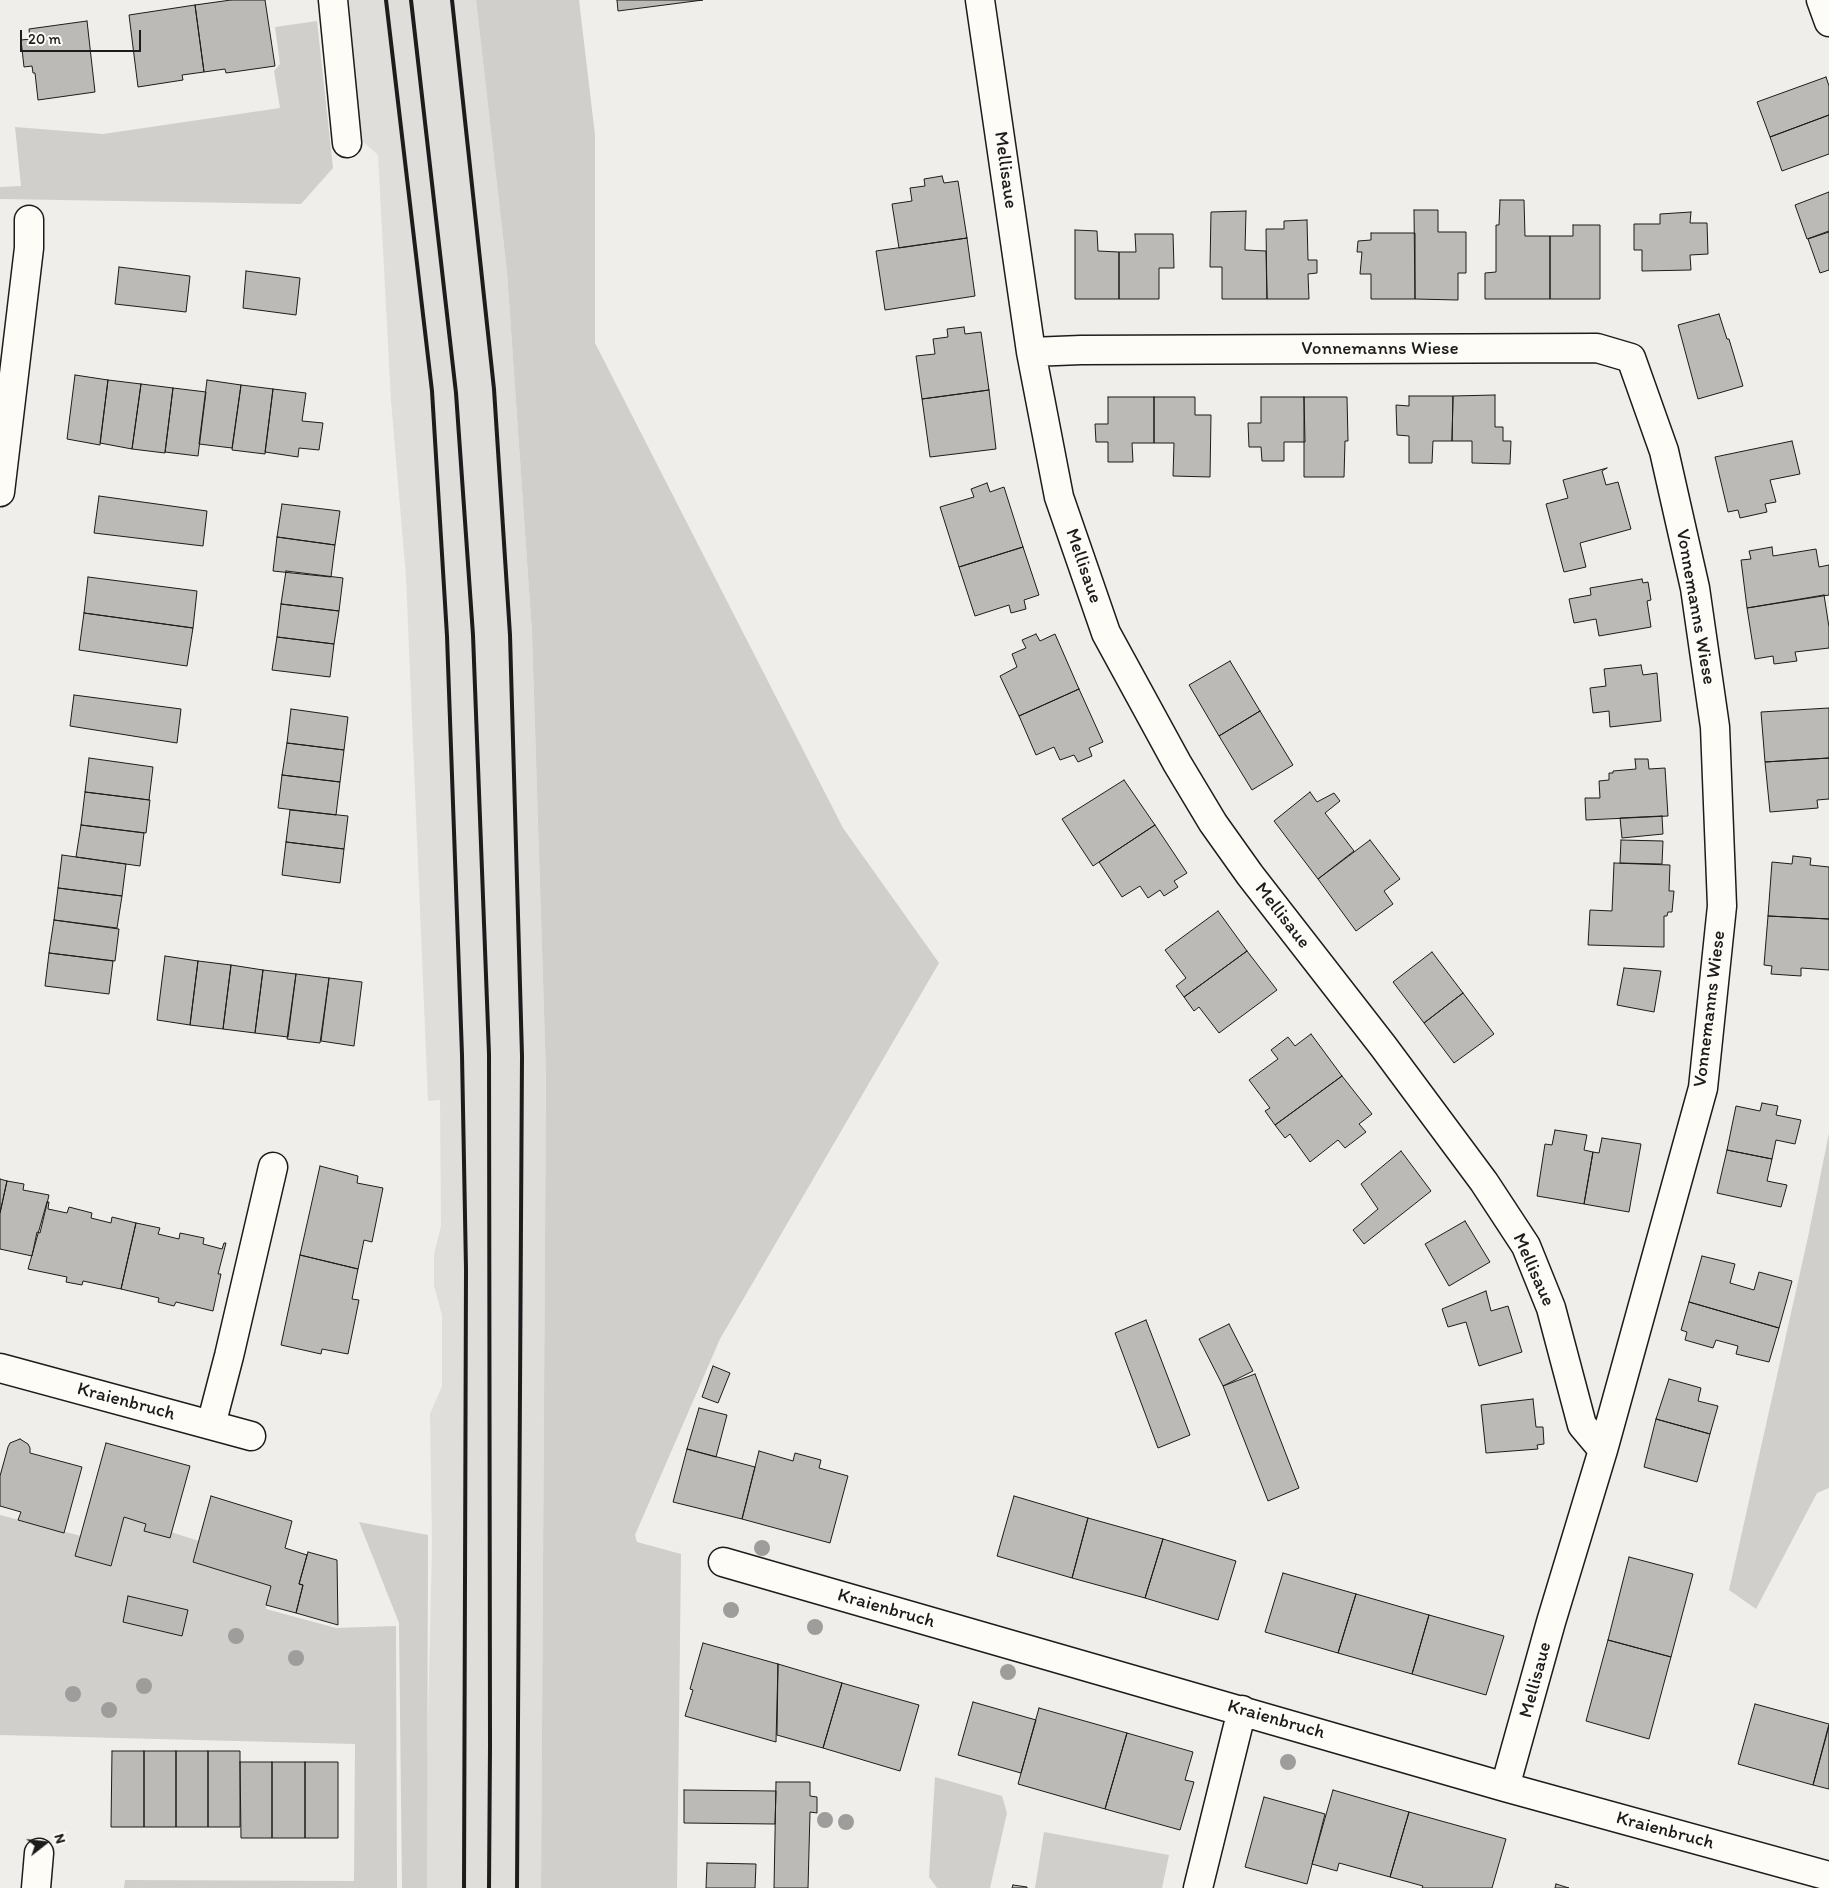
<!DOCTYPE html>
<html>
<head>
<meta charset="utf-8">
<style>
  body { margin:0 }
  #map { position:relative; width:1829px; height:1888px; overflow:hidden; background:#f0eeea; font-family:Itim,sans-serif }
  canvas { display:block }
  .north { position:absolute; left:20px; top:1818px; width:50px; height:50px; -webkit-text-stroke:4px #fdfcf7; paint-order:stroke; rotate:74deg; font-size:14px; font-weight:700; line-height:20px; text-align:center; color:#1c1c1c }
  .north::after { content:''; display:block; margin:auto; width:18px; height:22px; background:#1c1c1c; clip-path:polygon(50% 0,100% 100%,50% 72%,0 100%) }
  .scale { position:absolute; left:20px; top:30px; width:121px; height:22px; box-sizing:border-box; border:2px solid #1c1c1c; border-top:0; padding-left:6px; font-size:15px; line-height:18px; white-space:nowrap; color:#1c1c1c; -webkit-text-stroke:4px #fdfcf7; paint-order:stroke }
</style>
</head>
<body>
<div id="map">
<canvas width="1829" height="1888"></canvas>
<div class="north">N</div>
<div class="scale">20 m</div>
</div>
<script>
const ctx = document.querySelector('canvas').getContext('2d');
ctx.lineJoin = 'round';
function fill(path, color) { ctx.fillStyle = color; ctx.fill(path, 'evenodd'); }
const shape = rows => new Path2D(rows.map(r => 'M' + r).join(''));
function strokePath(path, color, width, dash) { ctx.strokeStyle = color; ctx.lineWidth = width; ctx.lineCap = dash ? 'butt' : 'round'; ctx.setLineDash(dash || []); ctx.stroke(path); }
function label(font, color, halo, rows, align = 'center') {
  ctx.font = font + ' Itim,sans-serif'; ctx.lineWidth = 4; ctx.setLineDash([]); ctx.textBaseline = 'middle'; ctx.strokeStyle = halo; ctx.fillStyle = color; for (const [text, x, y, turn = 0] of rows) {
    ctx.save(); ctx.translate(x, y); ctx.rotate((+turn || 0) * Math.PI / 180); ctx.textAlign = isNaN(turn) ? turn : align; if (halo) ctx.strokeText(text, 0, 0); ctx.fillText(text, 0, 0); ctx.restore();
  }
}
fill(shape([
  [342,0,476,0,507,272,532,633,546,1076,541,1888,427,1888,427,1759,432,1546,430,1414,442,1386,442,1315,434,1286,434,1254,441,1226,440,1100,428,1101,406,577,391,401,378,155,361,140]
]), '#e0deda');
fill(shape([
  [476,0,579,0,595,135,595,343,843,828,939,963,720,1339,635,1535,637,1542,681,1554,677,1888,541,1888,546,1076,532,633,507,272],
  [317,21,333,168,301,204,0,199,0,187,21,186,15,127,103,134,280,108,274,71,280,64,275,27],
  [1829,1133,1829,1488,1817,1493,1756,1609,1729,1590,1808,1237],
  [0,1515,81,1536,75,1556,111,1566,124,1517,199,1541,193,1562,271,1586,266,1609,336,1628,396,1626,397,1888,124,1888,125,1880,354,1881,355,1744,0,1735],
  [359,1522,428,1535,427,1888,402,1888,399,1623],
  [935,1777,1002,1796,1007,1813,990,1888,937,1888,929,1877],
  [1044,1832,1169,1855,1162,1888,1035,1888]
]), '#d0cfcc');
const building = shape([
  [231,0,265,0,275,66,226,73,225,69,204,72,195,5,231,0],
  [617,0,703,0,618,11,617,0],
  [195,5,204,72,182,75,183,80,138,87,129,15,195,5],
  [87,21,95,92,38,100,35,73,33,73,32,66,24,67,21,40,30,39,29,29,87,21],
  [1826,77,1829,86,1829,115,1770,137,1757,102,1826,77],
  [1829,115,1829,154,1782,171,1770,137,1829,115],
  [942,176,944,183,958,181,967,238,899,248,892,204,912,201,910,188,925,186,924,179,942,176],
  [1829,192,1829,231,1807,239,1795,205,1829,192],
  [1500,200,1524,200,1525,236,1550,236,1550,299,1485,299,1485,273,1496,272,1496,225,1499,225,1500,200],
  [1414,210,1438,210,1438,232,1466,232,1466,273,1458,273,1458,300,1415,299,1414,210],
  [1246,211,1245,250,1266,251,1267,299,1222,299,1222,267,1210,267,1211,212,1246,211],
  [1691,212,1690,223,1707,223,1708,254,1690,255,1691,270,1642,271,1642,250,1634,250,1634,224,1660,224,1660,214,1691,212],
  [1307,220,1308,260,1317,260,1317,273,1308,274,1309,299,1267,299,1266,229,1284,229,1284,221,1307,220],
  [1573,225,1600,225,1600,299,1550,299,1550,236,1573,236,1573,225],
  [1075,230,1097,231,1098,251,1119,252,1119,299,1075,299,1075,230],
  [1829,232,1829,270,1820,273,1808,239,1829,232],
  [1371,233,1415,233,1415,299,1371,299,1371,274,1360,274,1362,252,1357,252,1358,241,1371,240,1371,233],
  [1135,234,1173,234,1174,268,1159,268,1159,299,1119,299,1119,252,1136,252,1135,234],
  [967,238,975,296,885,310,876,251,967,238],
  [119,267,190,276,186,312,115,304,119,267],
  [246,271,300,278,296,315,243,308,246,271],
  [1719,314,1727,339,1729,339,1743,386,1698,399,1678,325,1719,314],
  [964,327,965,334,981,332,989,390,922,399,916,356,935,354,933,339,948,337,947,329,964,327],
  [75,375,108,380,100,445,67,439,75,375],
  [108,380,141,384,132,449,100,443,108,380],
  [207,380,241,385,232,448,199,444,207,380],
  [141,384,173,388,165,453,132,449,141,384],
  [241,385,273,389,265,454,232,450,241,385],
  [173,388,206,392,198,456,165,452,173,388],
  [273,389,306,393,302,421,323,423,319,450,299,448,298,457,265,452,273,389],
  [989,390,996,449,930,457,922,399,989,390],
  [1495,395,1495,427,1503,427,1503,441,1511,441,1510,464,1472,463,1472,441,1452,441,1453,396,1495,395],
  [1409,396,1453,396,1452,441,1433,441,1432,463,1409,463,1409,436,1397,435,1396,405,1409,406,1409,396],
  [1108,397,1154,397,1154,443,1132,443,1133,462,1108,462,1108,442,1096,442,1095,424,1108,424,1108,397],
  [1154,397,1195,397,1195,415,1211,415,1210,477,1173,476,1174,443,1154,443,1154,397],
  [1261,397,1304,397,1305,442,1284,442,1284,461,1262,461,1261,447,1249,447,1248,423,1261,423,1261,397],
  [1304,397,1347,397,1348,441,1345,441,1344,477,1304,477,1304,397],
  [1792,441,1800,474,1770,480,1776,502,1765,504,1767,512,1740,518,1738,510,1728,512,1715,457,1792,441],
  [1607,468,1602,471,1606,485,1618,482,1631,529,1580,543,1586,567,1564,572,1546,504,1568,498,1563,480,1607,468],
  [987,483,990,492,1004,487,1023,547,959,567,940,507,974,497,971,489,987,483],
  [99,496,207,511,203,546,94,533,99,496],
  [282,504,340,511,335,545,277,537,282,504],
  [277,537,335,545,331,577,273,571,277,537],
  [1023,547,1039,595,1024,600,1026,609,1011,613,1009,605,975,616,959,567,1023,547],
  [1772,547,1773,556,1816,549,1819,567,1829,565,1829,595,1747,608,1741,560,1751,559,1749,551,1772,547],
  [286,571,343,578,339,611,281,604,286,571],
  [88,577,197,591,193,628,84,613,88,577],
  [1642,579,1643,583,1648,582,1651,600,1647,601,1651,627,1599,636,1596,619,1574,623,1569,599,1591,595,1590,588,1642,579],
  [1824,595,1829,627,1829,648,1795,652,1797,661,1774,664,1773,656,1755,659,1747,608,1824,595],
  [281,604,339,611,334,644,277,637,281,604],
  [84,613,193,628,187,666,79,650,84,613],
  [1036,634,1040,641,1055,634,1079,689,1019,716,1000,676,1017,667,1012,654,1026,648,1022,640,1036,634],
  [277,637,334,644,330,677,272,670,277,637],
  [1230,661,1260,711,1219,736,1189,685,1230,661],
  [1641,665,1643,675,1657,673,1661,721,1610,727,1609,711,1593,713,1590,688,1606,686,1604,669,1641,665],
  [1079,689,1103,742,1089,748,1092,756,1078,762,1074,755,1060,760,1054,747,1036,755,1019,716,1079,689],
  [74,695,181,709,177,743,70,726,74,695],
  [1829,708,1829,758,1765,762,1761,712,1829,708],
  [291,709,348,717,344,750,287,743,291,709],
  [1260,711,1293,765,1252,790,1219,736,1260,711],
  [287,743,344,750,340,782,282,775,287,743],
  [89,758,153,767,149,800,85,792,89,758],
  [1829,758,1829,799,1817,800,1818,808,1770,812,1765,762,1829,758],
  [1635,759,1648,759,1649,769,1665,768,1668,816,1586,820,1585,798,1600,798,1599,781,1609,780,1609,773,1613,773,1613,771,1636,769,1635,759],
  [282,775,340,782,336,815,278,808,282,775],
  [1124,780,1155,825,1093,866,1062,819,1124,780],
  [85,792,150,800,146,833,81,825,85,792],
  [1310,792,1317,802,1334,793,1340,801,1325,813,1354,851,1318,879,1274,821,1310,792],
  [290,810,348,816,344,849,286,842,290,810],
  [1662,816,1663,834,1622,838,1620,818,1662,816],
  [81,825,144,833,140,866,76,857,81,825],
  [1155,825,1187,873,1174,881,1178,887,1164,896,1160,890,1148,898,1140,886,1122,897,1099,862,1155,825],
  [1370,840,1400,879,1384,891,1393,904,1356,931,1318,879,1370,840],
  [1621,840,1663,841,1662,864,1620,863,1621,840],
  [286,842,344,849,340,883,282,875,286,842],
  [62,855,126,864,122,896,58,888,62,855],
  [1793,856,1811,858,1810,865,1829,867,1829,919,1768,916,1772,862,1792,864,1793,856],
  [1614,863,1670,865,1669,891,1674,891,1672,912,1668,912,1667,916,1664,916,1664,947,1588,945,1590,910,1612,911,1614,863],
  [58,888,122,896,117,928,54,920,58,888],
  [1218,911,1247,951,1184,997,1176,986,1186,978,1165,950,1218,911],
  [1768,916,1829,919,1829,970,1801,968,1801,976,1771,974,1772,966,1764,965,1768,916],
  [54,920,119,929,115,961,49,953,54,920],
  [1247,951,1277,990,1219,1033,1199,1007,1194,1011,1184,997,1247,951],
  [1432,952,1463,993,1424,1023,1393,982,1432,952],
  [49,953,113,961,109,994,45,986,49,953],
  [165,956,198,961,190,1025,157,1020,165,956],
  [198,961,231,965,223,1029,190,1025,198,961],
  [231,965,263,970,255,1033,223,1029,231,965],
  [1624,968,1661,971,1654,1012,1617,1005,1624,968],
  [263,970,296,974,288,1037,255,1033,263,970],
  [296,974,329,978,320,1043,287,1039,296,974],
  [329,978,362,982,354,1046,321,1041,329,978],
  [1463,993,1494,1034,1454,1063,1424,1023,1463,993],
  [1311,1034,1342,1076,1275,1125,1265,1111,1270,1108,1249,1080,1278,1059,1271,1050,1288,1037,1295,1046,1311,1034],
  [1342,1076,1372,1114,1359,1124,1366,1132,1345,1148,1338,1140,1310,1162,1290,1134,1285,1138,1275,1125,1342,1076],
  [1762,1103,1778,1106,1776,1115,1801,1120,1795,1144,1776,1140,1772,1159,1727,1150,1736,1106,1760,1111,1762,1103],
  [1555,1130,1587,1135,1584,1150,1593,1152,1584,1204,1537,1196,1545,1144,1552,1145,1555,1130],
  [1602,1138,1641,1144,1629,1212,1584,1204,1593,1152,1599,1153,1602,1138],
  [1727,1150,1772,1159,1767,1181,1787,1185,1781,1207,1717,1193,1727,1150],
  [1401,1151,1431,1191,1364,1244,1353,1230,1378,1209,1361,1184,1401,1151],
  [320,1166,358,1176,357,1183,383,1188,372,1242,364,1240,358,1269,300,1255,320,1166],
  [0,1179,7,1181,0,1213,0,1179],
  [7,1181,24,1184,23,1190,49,1195,40,1233,37,1232,32,1256,0,1249,0,1213,7,1181],
  [47,1202,49,1202,48,1209,67,1213,69,1207,92,1213,91,1218,111,1223,112,1217,136,1223,121,1289,83,1281,82,1285,66,1282,67,1277,28,1269,47,1202],
  [1465,1221,1490,1262,1449,1286,1425,1244,1465,1221],
  [136,1223,160,1228,158,1234,179,1239,180,1233,204,1238,203,1244,222,1249,224,1243,226,1243,218,1274,221,1274,213,1311,176,1302,174,1306,158,1302,159,1298,121,1289,136,1223],
  [300,1255,358,1269,352,1299,359,1300,348,1354,322,1349,321,1354,281,1345,300,1255],
  [1702,1256,1735,1264,1730,1283,1754,1290,1759,1272,1792,1281,1779,1328,1689,1302,1702,1256],
  [1486,1291,1491,1311,1508,1306,1522,1352,1479,1366,1466,1322,1448,1327,1442,1309,1486,1291],
  [1689,1302,1779,1328,1769,1362,1736,1354,1738,1346,1716,1340,1713,1348,1685,1340,1687,1332,1681,1330,1689,1302],
  [1146,1320,1190,1435,1158,1448,1115,1333,1146,1320],
  [1229,1324,1253,1371,1223,1386,1199,1339,1229,1324],
  [713,1366,730,1373,718,1403,702,1397,713,1366],
  [1255,1374,1299,1488,1268,1501,1223,1386,1255,1374],
  [1669,1379,1701,1388,1698,1401,1718,1406,1710,1434,1656,1419,1669,1379],
  [1533,1399,1536,1427,1543,1427,1544,1444,1537,1445,1538,1449,1486,1453,1481,1405,1533,1399],
  [699,1408,727,1415,716,1457,687,1449,699,1408],
  [1656,1419,1710,1434,1697,1482,1644,1467,1656,1419],
  [20,1439,28,1444,30,1448,30,1453,82,1467,64,1533,18,1520,21,1512,0,1506,0,1476,8,1447,10,1443,20,1439],
  [106,1443,190,1466,170,1538,144,1531,146,1524,124,1517,111,1566,75,1556,106,1443],
  [687,1449,755,1467,742,1519,673,1502,687,1449],
  [759,1451,793,1461,795,1453,821,1460,819,1468,848,1476,830,1543,742,1519,759,1451],
  [211,1496,292,1521,285,1548,307,1555,299,1584,303,1585,296,1613,266,1605,271,1586,193,1562,211,1496],
  [1014,1496,1088,1518,1072,1578,997,1556,1014,1496],
  [1088,1518,1163,1539,1145,1598,1072,1578,1088,1518],
  [1163,1539,1236,1561,1218,1620,1145,1598,1163,1539],
  [308,1552,337,1560,338,1625,296,1613,303,1585,299,1584,308,1552],
  [1629,1557,1693,1574,1671,1657,1608,1640,1629,1557],
  [1283,1573,1356,1594,1338,1653,1265,1632,1283,1573],
  [1356,1594,1429,1615,1412,1674,1338,1653,1356,1594],
  [128,1596,188,1610,182,1636,123,1622,128,1596],
  [1429,1615,1504,1636,1486,1695,1412,1674,1429,1615],
  [1608,1640,1671,1657,1649,1739,1586,1721,1608,1640],
  [703,1643,778,1664,776,1742,685,1716,693,1690,690,1689,703,1643],
  [778,1664,842,1683,823,1748,777,1735,778,1664],
  [842,1683,919,1705,900,1771,823,1748,842,1683],
  [973,1702,1036,1720,1021,1773,958,1755,973,1702],
  [1755,1704,1829,1724,1813,1785,1738,1764,1755,1704],
  [1039,1708,1127,1733,1105,1809,1018,1784,1039,1708],
  [1829,1726,1829,1789,1813,1785,1829,1726],
  [1127,1733,1193,1752,1185,1780,1194,1782,1180,1830,1105,1809,1127,1733],
  [112,1751,144,1751,144,1827,111,1827,112,1751],
  [144,1751,176,1751,176,1827,144,1827,144,1751],
  [176,1751,208,1751,208,1827,176,1827,176,1751],
  [208,1751,240,1751,240,1827,208,1827,208,1751],
  [240,1762,272,1762,272,1838,241,1838,240,1762],
  [272,1762,305,1762,305,1838,272,1838,272,1762],
  [305,1762,338,1762,338,1838,305,1838,305,1762],
  [776,1782,810,1782,810,1796,817,1797,817,1813,810,1812,808,1888,774,1888,776,1782],
  [684,1790,776,1791,775,1824,684,1823,684,1790],
  [1333,1790,1409,1812,1390,1877,1339,1863,1337,1871,1312,1864,1333,1790],
  [1264,1797,1325,1814,1307,1884,1245,1867,1264,1797],
  [1409,1812,1506,1839,1492,1888,1422,1888,1423,1886,1390,1877,1409,1812],
  [707,1863,756,1864,755,1888,706,1888,707,1863],
  [1556,1884,1569,1888,1555,1888,1556,1884],
  [1013,1885,1027,1887,1027,1888,1012,1888,1013,1885]
]);
fill(building, '#bbbab6');
strokePath(building, '#1c1c1c', 1);
const minor = shape([
  [333,0,347,143],
  [980,0,1031,352,1059,497,1106,633,1177,763,1213,823,1250,875,1383,1046,1484,1182,1526,1246,1551,1308,1582,1425,1603,1450],
  [1821,0,1829,22],
  [1031,352,1081,350,1597,348,1631,358,1664,451,1695,588,1715,727,1722,906,1703,1088,1603,1450,1551,1622,1505,1787],
  [0,492,29,248,29,220],
  [0,1368,251,1436],
  [211,1425,229,1356,273,1167],
  [723,1562,1505,1787,1829,1876],
  [36,1888,39,1853],
  [1198,1888,1242,1710]
]);
strokePath(minor, '#1c1c1c', 31);
strokePath(minor, '#fdfcf7', 28);
strokePath(shape([
  [386,0,432,391,447,636,462,1055,466,1269,464,1888],
  [411,0,456,393,473,635,489,1054,490,1746,489,1888],
  [452,0,494,389,510,635,522,1056,517,1888]
]), '#1c1c1c', 4);
ctx.fillStyle = '#9e9d9b';
for (const [x, y] of [
  [762,1548],
  [731,1610],
  [815,1627],
  [236,1636],
  [296,1658],
  [1008,1672],
  [144,1686],
  [73,1694],
  [109,1710],
  [1288,1762],
  [825,1820],
  [846,1822]
]) { ctx.beginPath(); ctx.arc(x, y, 8, 0, 2 * Math.PI); ctx.fill(); }
label('19px', '#1c1c1c', '#fdfcf7', [
  ["Mellisaue",1005,170,82],
  ["Vonnemanns Wiese",1380,349],
  ["Mellisaue",1083,566,71],
  ["Vonnemanns Wiese",1695,607,80],
  ["Mellisaue",1282,916,52],
  ["Vonnemanns Wiese",1710,1009,-83],
  ["Mellisaue",1533,1270,66],
  ["Kraienbruch",126,1402,15],
  ["Kraienbruch",886,1609,16],
  ["Mellisaue",1536,1680,-75],
  ["Kraienbruch",1276,1720,16],
  ["Kraienbruch",1665,1831,15]
]);
</script>
</body>
</html>
